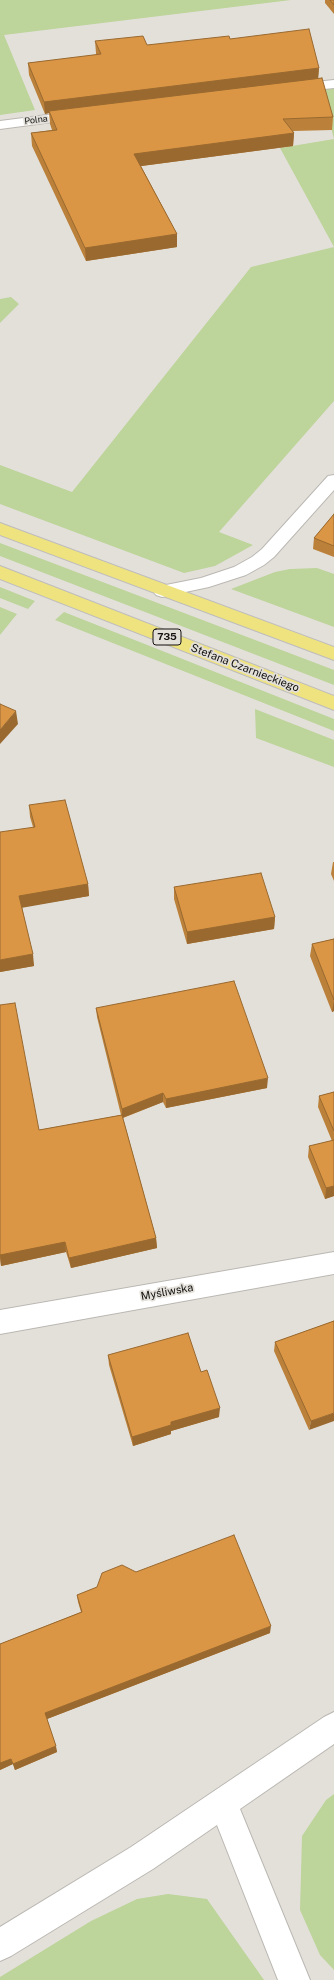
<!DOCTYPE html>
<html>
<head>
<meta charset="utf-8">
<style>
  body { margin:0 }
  canvas { display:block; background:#e3e0da }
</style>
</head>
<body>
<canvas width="334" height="1980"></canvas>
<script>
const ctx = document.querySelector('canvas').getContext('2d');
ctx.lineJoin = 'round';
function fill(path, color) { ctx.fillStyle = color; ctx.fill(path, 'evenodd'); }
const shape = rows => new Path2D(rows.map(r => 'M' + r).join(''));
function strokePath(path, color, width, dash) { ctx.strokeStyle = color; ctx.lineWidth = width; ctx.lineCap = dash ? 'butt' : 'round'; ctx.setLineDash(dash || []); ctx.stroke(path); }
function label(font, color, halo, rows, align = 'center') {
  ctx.font = font + ' "Public Sans",sans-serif'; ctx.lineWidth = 3.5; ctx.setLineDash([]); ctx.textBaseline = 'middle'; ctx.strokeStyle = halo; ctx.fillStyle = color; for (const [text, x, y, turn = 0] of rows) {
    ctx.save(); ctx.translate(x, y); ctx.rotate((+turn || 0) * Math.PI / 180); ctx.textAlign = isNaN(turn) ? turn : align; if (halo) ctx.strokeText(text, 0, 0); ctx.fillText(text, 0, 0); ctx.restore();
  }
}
fill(shape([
  [0,0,291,0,4,35,35,110,0,115],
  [334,88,334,401,219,532,253,545,215,566,184,573,0,504,0,465,72,492,251,267,334,247,280,148,334,139,326,109,276,96],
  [11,297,19,304,0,323,0,299],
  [0,543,334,670,334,685,0,556],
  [317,568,334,574,334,627,231,589,275,572,290,569],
  [0,587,35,601,28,609,0,598],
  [0,607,17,614,0,635],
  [64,612,334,719,334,731,55,620],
  [255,709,334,740,334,767,256,738],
  [334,1794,334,1970,320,1955,300,1910,302,1836,326,1800],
  [168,1894,207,1899,264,1980,0,1980,0,1977,91,1921,137,1899]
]), '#bdd49a');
const minor = shape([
  [334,80,334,88,295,92,290,91,288,88,290,85,295,84,334,80],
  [78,111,83,112,85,115,83,118,0,129,0,121,78,111],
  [334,475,334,490,274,557,264,565,246,575,209,587,162,597,156,595,153,591,156,587,201,578,234,567,252,557,262,549,328,476,334,475],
  [334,1252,334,1274,0,1334,0,1310,334,1252],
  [334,1712,334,1744,240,1809,310,1980,278,1980,217,1825,153,1869,11,1956,0,1961,0,1927,131,1847,324,1717,334,1712]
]);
const major = shape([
  [0,523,334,647,334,660,0,535,0,523],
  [0,566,334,696,334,710,0,579,0,566]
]);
strokePath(minor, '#bbb8b3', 2);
strokePath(major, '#bdbcbc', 2);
fill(minor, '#fff');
fill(major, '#efe380');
fill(shape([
  [325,0,334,0,334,14,325,3],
  [230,39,319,68,318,78,333,117,332,130,293,131,294,133,293,146,141,166,177,234,177,247,86,261,32,146,31,133,52,130,50,124,49,113,45,114,29,75,28,63,96,55,96,53,95,41,147,45],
  [334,514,334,557,313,549,314,538],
  [29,805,88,884,89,896,22,907,34,966,0,972,33,827,30,817],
  [333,862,334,862,334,881,331,874],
  [174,887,275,917,274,929,187,944,174,899],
  [334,939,334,1011,332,1012,310,956,312,944],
  [0,1005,39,1130,121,1115,97,1017,96,1008,267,1088,166,1108,163,1102,123,1118,156,1238,157,1248,71,1268,66,1252,1,1266,0,1258],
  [334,1092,334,1196,325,1199,308,1157,309,1146,332,1141,318,1107,319,1096],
  [334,1321,309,1430,274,1351,275,1342],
  [108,1355,201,1372,219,1417,171,1431,171,1434,133,1446,109,1365],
  [136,1572,270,1633,47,1719,57,1752,15,1770,13,1764,0,1770,0,1644,81,1612,78,1602,77,1595]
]), '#bb813a');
fill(shape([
  [319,68,318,80,49,111,49,113,45,114,44,102],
  [294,133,293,146,134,167,134,154],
  [177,234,177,247,86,261,85,248],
  [16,711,18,724,0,744,0,730],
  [88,884,89,896,21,908,19,896],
  [275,917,274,929,187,944,187,932],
  [33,954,34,966,0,972,0,960],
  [334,1000,334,1011,332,1012],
  [268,1078,267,1088,166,1108,166,1099],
  [163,1093,163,1102,122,1118,122,1109],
  [334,1186,334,1196,325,1199,326,1188],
  [156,1238,157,1248,71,1268,69,1258],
  [65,1242,66,1252,1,1266,0,1255],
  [220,1408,219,1417,171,1431,171,1434,133,1446,132,1437,171,1422],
  [334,1413,334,1421,309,1430,311,1421],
  [271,1626,270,1633,47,1719,45,1713],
  [56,1746,57,1752,15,1770,13,1764],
  [11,1759,13,1764,0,1770,0,1763]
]), '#996930');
const building = shape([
  [330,0,334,0,334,5,330,0],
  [309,29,319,68,44,102,28,63,101,54,95,41,143,36,147,45,229,36,230,39,309,29],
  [322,78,333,117,283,119,294,133,134,154,177,234,85,248,31,133,57,130,49,111,322,78],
  [334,514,334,546,314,538,334,514],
  [0,704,16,711,0,730,0,704],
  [65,800,88,884,19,896,33,954,0,960,0,832,35,827,29,805,65,800],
  [261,873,275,917,187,932,174,887,261,873],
  [334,939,334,1000,312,944,334,939],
  [234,981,268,1078,166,1099,163,1093,122,1109,96,1008,234,981],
  [15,1003,39,1130,122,1115,156,1238,69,1258,65,1242,0,1255,0,1005,15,1003],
  [334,1092,334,1131,319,1096,334,1092],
  [334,1140,334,1186,326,1188,309,1146,334,1140],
  [334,1321,334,1413,311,1421,275,1342,334,1321],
  [188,1333,201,1372,207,1370,220,1408,171,1422,171,1425,132,1437,108,1355,188,1333],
  [234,1535,271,1626,45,1713,56,1746,13,1764,11,1759,0,1763,0,1644,82,1612,77,1595,97,1587,102,1573,122,1565,136,1572,234,1535]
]);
fill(building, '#da9644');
strokePath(building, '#996930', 1);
label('9px', '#12110f', '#e3e0da', [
  ["Polna",36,120,-7]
]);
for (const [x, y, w] of [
  [167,637,28]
]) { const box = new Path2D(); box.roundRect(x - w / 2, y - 8, w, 16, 3); ctx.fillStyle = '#e3e0da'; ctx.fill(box); strokePath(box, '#12110f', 1); }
label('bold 10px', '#12110f', null, [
  ["735",167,637]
]);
label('11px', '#12110f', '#e3e0da', [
  ["Stefana Czarnieckiego",245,668,21],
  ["Myśliwska",167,1292,-10]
]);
</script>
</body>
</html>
